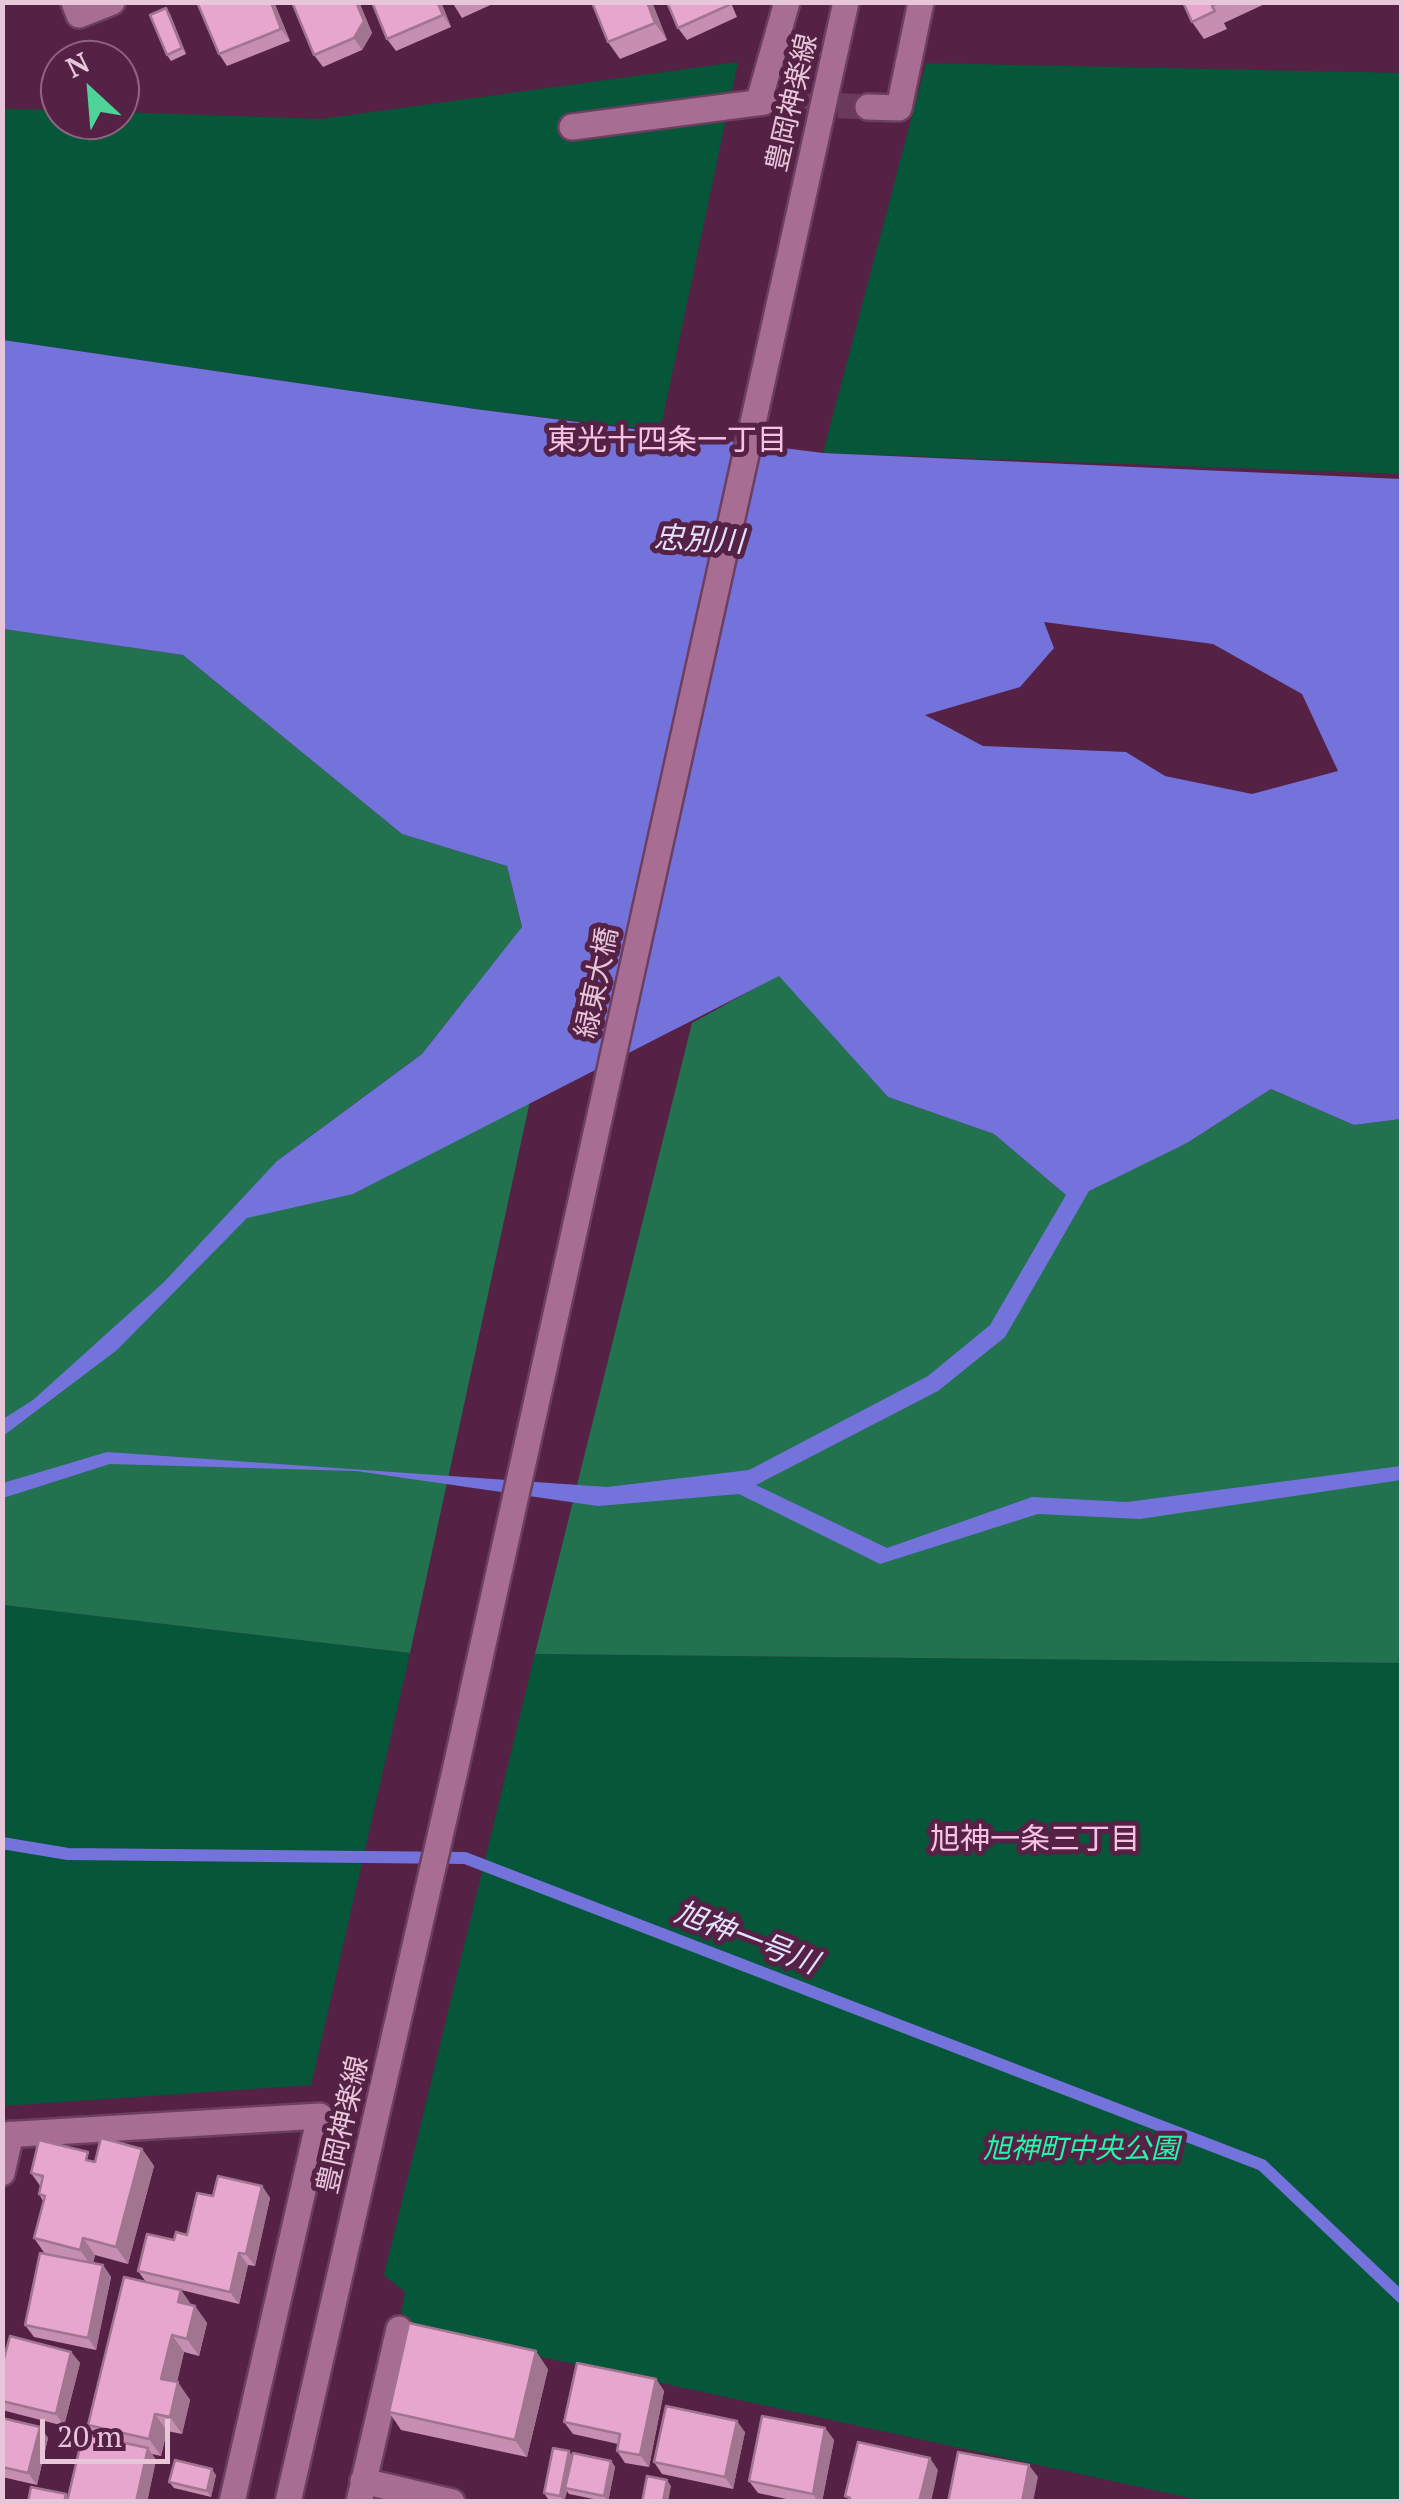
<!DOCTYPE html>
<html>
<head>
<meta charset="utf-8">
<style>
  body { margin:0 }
  #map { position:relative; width:1404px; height:2504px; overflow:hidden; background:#552145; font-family:"PT Serif",serif }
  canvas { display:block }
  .frame { position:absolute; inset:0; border:5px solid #e7c6da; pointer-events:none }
  .north { position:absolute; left:40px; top:40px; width:100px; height:100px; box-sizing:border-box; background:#552145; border:2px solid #8f6381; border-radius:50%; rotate:334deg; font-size:28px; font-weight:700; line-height:40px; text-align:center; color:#e7c6da }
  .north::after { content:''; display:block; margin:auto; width:35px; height:45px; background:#4ed399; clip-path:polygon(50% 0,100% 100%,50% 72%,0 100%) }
  .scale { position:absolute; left:40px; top:2419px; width:130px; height:45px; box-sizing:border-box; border:5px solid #e7c6da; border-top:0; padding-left:12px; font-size:30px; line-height:35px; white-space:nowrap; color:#e7c6da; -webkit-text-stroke:8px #552145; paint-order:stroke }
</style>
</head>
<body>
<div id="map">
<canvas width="1404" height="2504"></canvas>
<div class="frame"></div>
<div class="north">N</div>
<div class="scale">20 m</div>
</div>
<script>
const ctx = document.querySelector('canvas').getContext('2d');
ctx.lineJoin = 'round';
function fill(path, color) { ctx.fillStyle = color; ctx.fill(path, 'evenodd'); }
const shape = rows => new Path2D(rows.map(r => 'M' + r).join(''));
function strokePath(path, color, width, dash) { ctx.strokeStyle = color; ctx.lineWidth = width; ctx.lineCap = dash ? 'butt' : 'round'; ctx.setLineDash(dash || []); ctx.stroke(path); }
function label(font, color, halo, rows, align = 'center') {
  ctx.font = font + ' "PT Serif","Noto Sans JP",serif'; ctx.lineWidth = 10; ctx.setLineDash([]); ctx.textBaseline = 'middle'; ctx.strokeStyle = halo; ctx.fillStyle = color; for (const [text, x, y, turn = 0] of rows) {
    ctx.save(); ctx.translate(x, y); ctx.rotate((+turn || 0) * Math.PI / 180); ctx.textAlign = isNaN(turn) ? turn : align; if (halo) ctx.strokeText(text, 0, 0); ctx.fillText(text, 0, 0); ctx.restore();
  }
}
fill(shape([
  [738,62,660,431,475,409,3,340,2,109,60,110,60,120,120,120,120,112,321,119],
  [926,63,1401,73,1401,474,823,453],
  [3,1605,410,1653,311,2085,3,2106],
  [535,1654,1401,1663,1401,2501,1204,2501,399,2326,405,2292,384,2275]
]), '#065639');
fill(shape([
  [3,629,183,655,402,834,507,866,522,928,422,1054,277,1161,353,1194,530,1101,410,1653,3,1605],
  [779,975,888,1097,994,1134,1066,1195,1187,1143,1271,1089,1354,1125,1401,1119,1401,1663,535,1654,692,1023]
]), '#22714f');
fill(shape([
  [3,340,475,409,823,453,1401,479,1401,1119,1354,1125,1271,1089,1187,1143,1089,1191,1005,1337,938,1391,756,1485,887,1548,1032,1497,1127,1502,1401,1466,1401,1480,1140,1519,1038,1514,880,1564,739,1494,598,1506,356,1471,110,1464,3,1498,3,1483,107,1452,607,1487,749,1470,928,1376,990,1325,1066,1195,994,1134,888,1097,779,976,353,1194,247,1218,117,1350,3,1436,3,1419,33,1400,164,1282,277,1161,422,1054,522,927,507,866,402,834,183,655,3,629],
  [1044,622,1213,644,1302,694,1338,771,1252,794,1165,776,1126,752,983,746,925,715,1020,687,1054,648]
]), '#7473dc');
strokePath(shape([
  [2,1843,68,1854,465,1858,1262,2165,1402,2298]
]), '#7473dc', 12);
strokePath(shape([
  [764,102,868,107]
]), '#6b3a5b', 25, [25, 12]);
const minor = shape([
  [74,2,79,15,112,2],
  [759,101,787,2],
  [868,107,899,108,921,2],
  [572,127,764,102],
  [2,2135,320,2116,232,2502],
  [2,2173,11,2134],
  [363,2481,452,2502],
  [359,2502,399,2329]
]);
const secondary = shape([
  [288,2502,457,1762,846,2]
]);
strokePath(minor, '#6c3f60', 30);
strokePath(secondary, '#6c3f60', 30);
strokePath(minor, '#a86d93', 25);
strokePath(secondary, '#a86d93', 25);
fill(shape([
  [197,2,274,2,290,41,227,66,219,54],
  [292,2,359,2,372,33,362,50,323,67,314,55],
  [441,2,451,27,396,51,387,39],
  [452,2,497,2,462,18],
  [652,2,667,40,620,59,608,42],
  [667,2,733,2,731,3,737,17,687,40,678,28],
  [1183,2,1269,2,1224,23,1227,29,1204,39,1192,22],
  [166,8,170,14,186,54,171,61,167,55],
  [142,2149,154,2166,128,2264,95,2255,93,2264,103,2265,111,2277,96,2350,34,2337,25,2325,45,2254,34,2238,43,2201,39,2194,41,2187,31,2173,95,2162],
  [262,2186,270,2198,255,2266,248,2265,239,2304,181,2290,191,2305,195,2306,207,2323,199,2356,184,2352,177,2382,190,2400,182,2434,167,2431,161,2456,152,2454,156,2460,147,2502,28,2502,66,2494,68,2497,97,2437,88,2425,146,2282,138,2271,174,2240,187,2235,213,2196],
  [71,2352,80,2363,64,2426,2,2410,2,2366],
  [548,2369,527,2457,401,2430,389,2412],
  [656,2379,664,2391,649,2467,625,2463,617,2451,618,2444,573,2434,564,2422],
  [2,2418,40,2427,48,2438,37,2485,2,2477],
  [825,2428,834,2440,822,2502,800,2502,758,2493,749,2481],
  [745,2432,733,2489,662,2474,654,2462],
  [569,2451,572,2456,611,2461,615,2467,608,2502,569,2494,567,2491,564,2502,548,2499,544,2493],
  [216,2475,211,2497,174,2488,169,2482]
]), '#c68fb1');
fill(shape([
  [271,2,274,2,290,41,281,29],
  [356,2,359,2,372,33,362,50,354,38],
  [437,2,441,2,451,27,443,15],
  [647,2,652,2,667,40,655,23],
  [166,8,170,14,186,54,182,48],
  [142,2149,154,2166,128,2264,116,2247],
  [262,2186,270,2198,255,2266,246,2254],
  [83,2238,95,2255,92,2267,80,2250],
  [239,2253,248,2265,239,2304,230,2292],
  [103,2265,111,2277,96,2350,88,2338],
  [181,2290,193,2307,178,2302],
  [195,2306,207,2323,199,2356,187,2339],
  [172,2335,184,2352,173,2397,161,2379],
  [536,2351,548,2369,527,2457,515,2440],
  [71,2352,80,2363,64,2426,56,2414],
  [656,2379,664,2391,649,2467,640,2455],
  [178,2382,190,2400,182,2434,170,2417],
  [155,2414,167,2431,161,2456,149,2439],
  [737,2421,745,2432,733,2489,725,2477],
  [40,2427,48,2438,37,2485,28,2473],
  [825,2428,834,2440,822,2502,818,2502,813,2494],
  [148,2448,156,2460,147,2502,136,2502],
  [569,2451,573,2457,565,2488,567,2491,564,2502,560,2496],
  [930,2458,938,2470,931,2502,919,2502],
  [611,2461,615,2467,608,2502,604,2496],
  [1029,2465,1038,2477,1033,2502,1022,2502],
  [212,2469,216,2475,211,2497,207,2491],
  [667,2480,671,2486,668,2502,663,2502]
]), '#a17490');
const building = shape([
  [197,2,271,2,281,29,219,54,197,2],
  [292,2,356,2,364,21,354,38,314,55,292,2],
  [372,2,437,2,443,15,387,39,372,2],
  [592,2,647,2,655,23,608,42,592,2],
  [667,2,727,2,729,5,678,28,667,2],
  [1183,2,1220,2,1212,6,1215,11,1192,22,1183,2],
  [166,8,182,48,167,55,150,15,166,8],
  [101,2138,142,2149,116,2247,83,2238,80,2250,34,2238,45,2196,39,2194,43,2176,31,2173,39,2140,88,2152,86,2160,95,2162,101,2138],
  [218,2176,262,2186,246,2254,239,2253,230,2292,138,2271,147,2234,174,2240,176,2232,187,2235,197,2193,213,2196,218,2176],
  [40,2253,103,2265,88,2338,25,2325,40,2253],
  [124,2277,181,2290,178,2302,195,2306,187,2339,172,2335,161,2379,178,2382,170,2417,155,2414,149,2439,88,2425,124,2277],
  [409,2323,536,2351,515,2440,389,2412,409,2323],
  [10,2336,71,2352,56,2414,2,2401,2,2366,10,2336],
  [577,2363,656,2379,640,2455,617,2451,620,2434,564,2422,577,2363],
  [666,2406,737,2421,725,2477,654,2462,666,2406],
  [762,2416,825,2428,813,2494,749,2481,762,2416],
  [2,2418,40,2427,28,2473,2,2467,2,2418],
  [83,2434,148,2448,136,2502,67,2502,83,2434],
  [858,2442,930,2458,919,2502,850,2502,850,2498,845,2496,858,2442],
  [553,2448,569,2451,560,2496,544,2493,553,2448],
  [958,2452,1029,2465,1022,2502,948,2502,958,2452],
  [573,2453,611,2461,604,2496,565,2488,573,2453],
  [175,2460,212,2469,207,2491,169,2482,175,2460],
  [647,2476,667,2480,663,2502,642,2502,647,2476],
  [31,2487,66,2494,64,2502,28,2502,31,2487]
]);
fill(building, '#e6a6ce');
strokePath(building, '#a17490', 2.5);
label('28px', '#e7c6da', '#552145', [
  ["豊岡神楽線",793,103,-77],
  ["緑東大橋",598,983,-78],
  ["豊岡神楽線",344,2125,-77]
]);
label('italic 28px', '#25f7aa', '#552145', [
  ["旭神町中央公園",1081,2150]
]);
label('30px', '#f7c3e3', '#552145', [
  ["東光十四条一丁目",667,441],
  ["旭神一条三丁目",1035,1840]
]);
label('italic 30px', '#dfe1fd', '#552145', [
  ["忠別川",699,541,3],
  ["旭神一号川",746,1939,21]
]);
</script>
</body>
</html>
